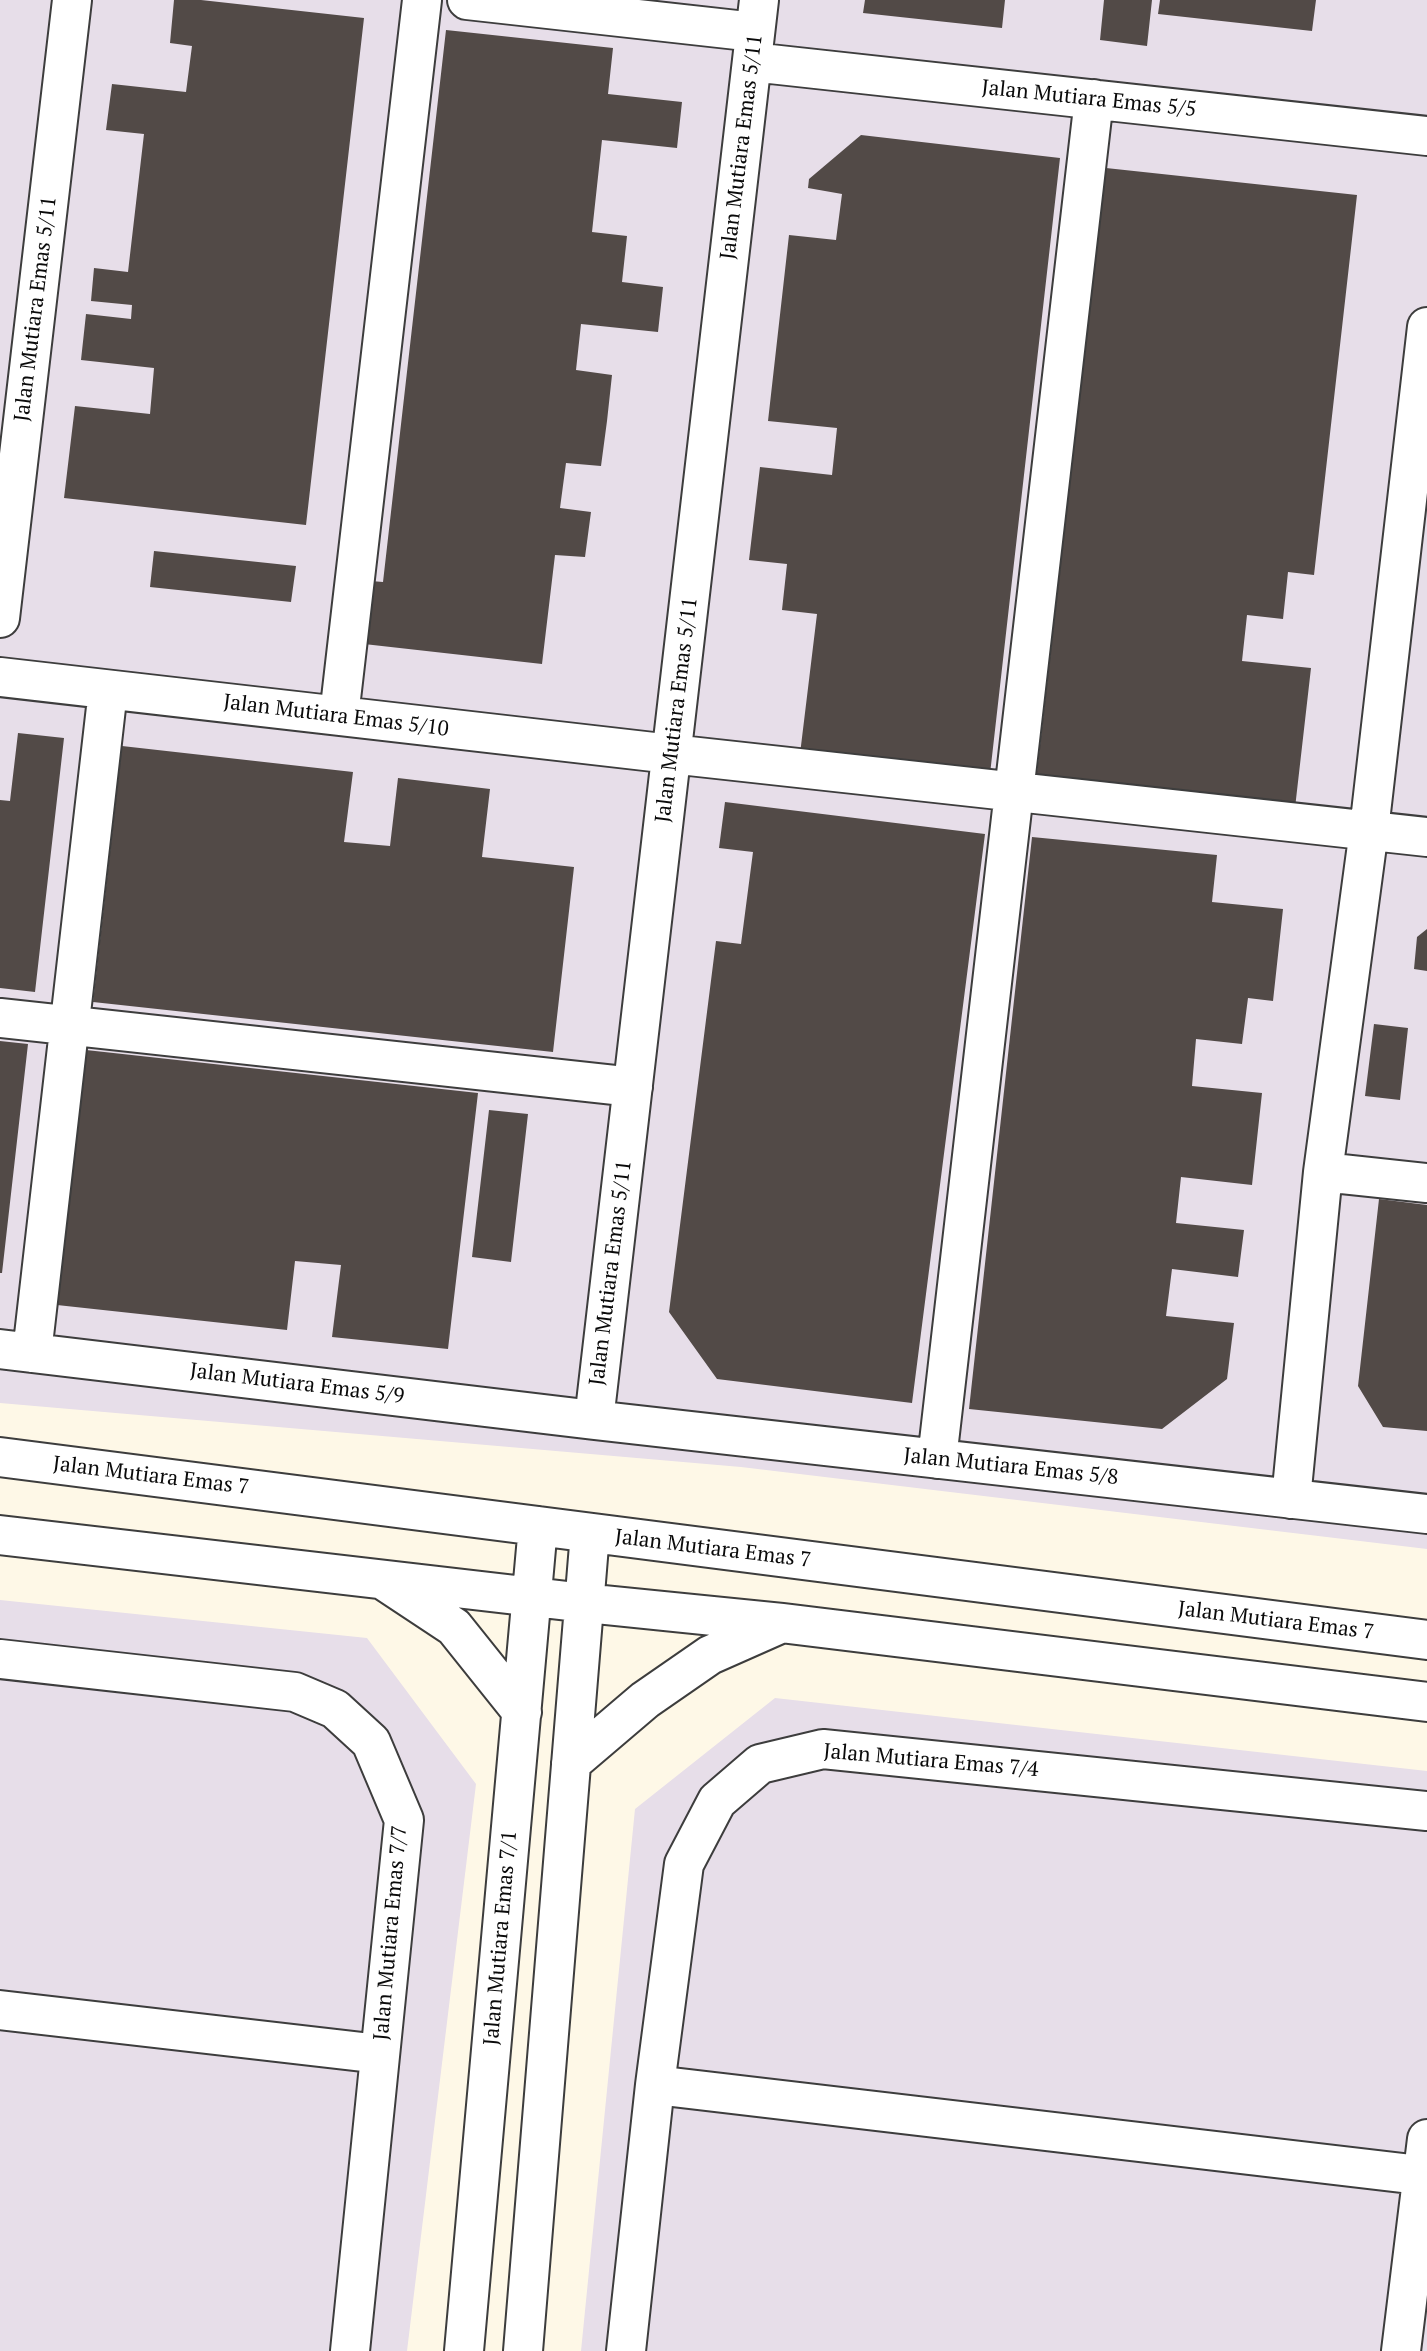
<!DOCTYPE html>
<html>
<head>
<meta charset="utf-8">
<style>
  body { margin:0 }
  canvas { display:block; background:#fef8e7 }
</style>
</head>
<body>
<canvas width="1427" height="2351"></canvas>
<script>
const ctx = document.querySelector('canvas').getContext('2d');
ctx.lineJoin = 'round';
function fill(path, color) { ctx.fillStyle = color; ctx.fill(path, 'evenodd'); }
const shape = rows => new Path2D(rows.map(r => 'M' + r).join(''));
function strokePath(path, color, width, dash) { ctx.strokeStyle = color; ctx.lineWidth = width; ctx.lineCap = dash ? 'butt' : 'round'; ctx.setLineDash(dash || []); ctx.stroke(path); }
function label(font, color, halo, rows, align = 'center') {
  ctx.font = font + ' "PT Serif",serif'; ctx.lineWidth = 7; ctx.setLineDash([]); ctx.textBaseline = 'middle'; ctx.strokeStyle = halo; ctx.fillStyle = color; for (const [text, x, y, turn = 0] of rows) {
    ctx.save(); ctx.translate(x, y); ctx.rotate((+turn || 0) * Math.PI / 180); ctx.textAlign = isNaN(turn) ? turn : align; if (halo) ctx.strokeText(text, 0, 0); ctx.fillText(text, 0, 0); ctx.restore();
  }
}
fill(shape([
  [0,0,1427,0,1427,1549,741,1467,0,1403],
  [0,1600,367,1638,476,1784,407,2351,0,2351],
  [775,1698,1427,1771,1427,2351,581,2351,635,1809]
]), '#e7dee9');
fill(shape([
  [174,0,201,0,364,18,306,525,64,498,75,406,150,414,154,368,81,360,86,314,131,319,132,305,91,301,94,268,128,272,144,134,106,130,112,84,186,92,192,46,170,43],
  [865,0,1005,0,1002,28,863,13],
  [1104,0,1152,0,1147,46,1100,40],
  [1160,0,1316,0,1312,31,1158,14],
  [446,30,613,48,608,94,682,102,677,148,602,140,592,232,627,236,622,282,663,287,658,332,581,324,576,370,612,375,607,421,601,466,566,463,560,508,591,512,585,557,555,555,542,664,364,644,371,581,383,582],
  [861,135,1060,158,990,774,800,754,817,614,782,610,787,564,749,560,760,467,832,475,837,428,768,421,789,235,836,240,842,194,808,188,809,179],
  [1106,168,1357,195,1314,575,1288,572,1283,619,1247,615,1242,661,1311,668,1295,808,1036,780],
  [154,551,296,566,291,602,150,587],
  [18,733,64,738,35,992,0,988,0,800,10,801],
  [122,746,353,772,344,842,390,846,398,778,490,789,482,857,574,867,553,1052,93,1002],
  [725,802,985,834,912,1403,717,1379,669,1312,716,941,741,944,753,852,719,848],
  [1032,837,1217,855,1212,902,1283,909,1273,1001,1248,998,1242,1044,1196,1039,1192,1086,1262,1093,1252,1185,1181,1177,1176,1223,1244,1230,1238,1277,1172,1269,1166,1316,1234,1323,1227,1379,1162,1429,969,1409],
  [1427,929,1427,971,1414,969,1417,937],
  [1374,1024,1408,1028,1400,1100,1365,1096],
  [0,1041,28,1044,2,1273,0,1273],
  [86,1050,478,1093,448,1349,332,1337,341,1265,295,1261,287,1330,57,1305],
  [489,1110,528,1114,511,1262,472,1257],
  [1379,1199,1427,1205,1427,1431,1383,1427,1358,1386]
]), '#524a47');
const minor = shape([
  [467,0,755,32],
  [752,62,1427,136],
  [0,618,72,0],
  [0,677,671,754,1427,837],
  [339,716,422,0],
  [0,1018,633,1087],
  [1323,1172,1427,1183],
  [0,1349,594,1420,1427,1514],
  [32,1353,108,690],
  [594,1420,759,0],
  [0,1457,1427,1640],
  [937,1459,1094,99],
  [1291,1499,1323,1172,1369,830,1427,327],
  [0,1535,585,1603,782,1623,1427,1702],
  [386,1582,454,1627,522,1712],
  [0,1659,295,1692,335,1709,371,1742,404,1820,350,2351],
  [571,1763,645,1700,710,1655,780,1624],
  [0,2010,380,2054],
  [655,2085,1427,2176],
  [464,2351,538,1526],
  [523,2351,590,1533],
  [626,2351,655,2085,684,1864,717,1801,760,1764,823,1749,1427,1811],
  [1401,2351,1427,2139]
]);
strokePath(minor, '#3d3d3d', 42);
strokePath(minor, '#fff', 38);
label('21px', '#0a0a0a', '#fff', [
  ["Jalan Mutiara Emas 5/5",1089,99,6],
  ["Jalan Mutiara Emas 5/11",742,147,-83],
  ["Jalan Mutiara Emas 5/11",36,309,-83],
  ["Jalan Mutiara Emas 5/11",677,710,-83],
  ["Jalan Mutiara Emas 5/10",336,716,7],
  ["Jalan Mutiara Emas 5/11",611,1273,-83],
  ["Jalan Mutiara Emas 5/9",297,1384,7],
  ["Jalan Mutiara Emas 5/8",1011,1467,6],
  ["Jalan Mutiara Emas 7",151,1476,7],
  ["Jalan Mutiara Emas 7",713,1549,7],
  ["Jalan Mutiara Emas 7",1276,1621,7],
  ["Jalan Mutiara Emas 7/4",931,1761,5],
  ["Jalan Mutiara Emas 7/7",391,1933,-85],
  ["Jalan Mutiara Emas 7/1",501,1938,-85]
]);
</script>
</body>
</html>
